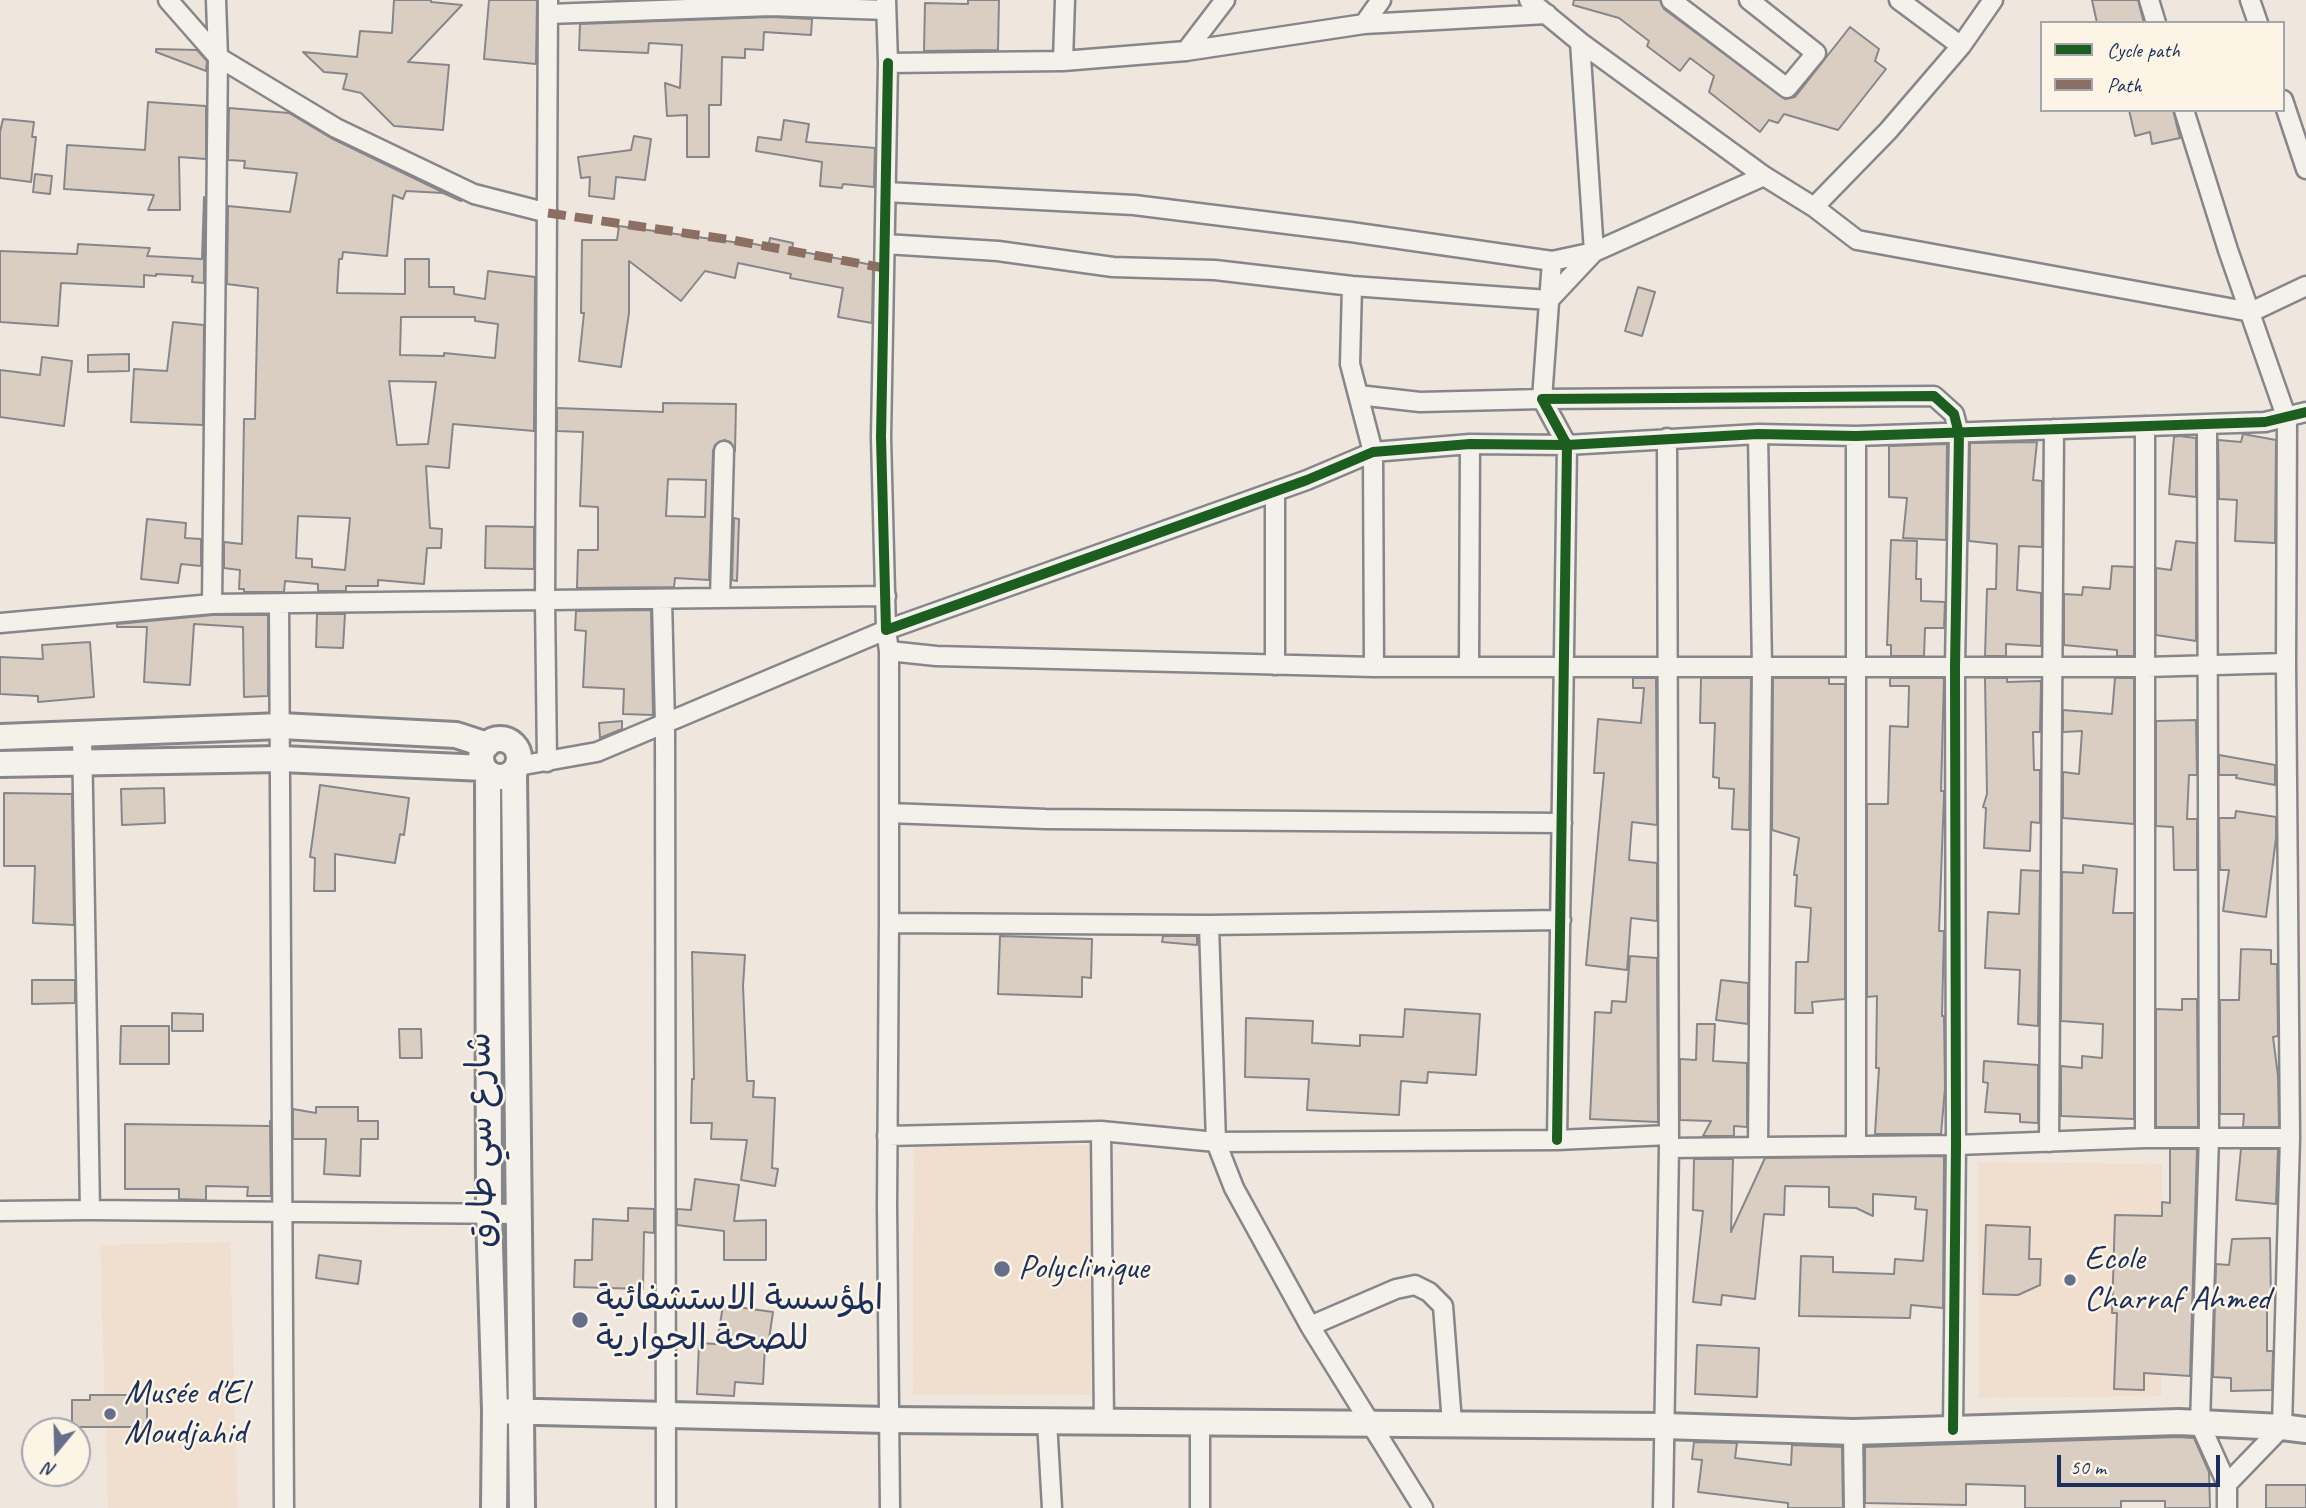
<!DOCTYPE html>
<html>
<head>
<meta charset="utf-8">
<style>
  body { margin:0 }
  #map { position:relative; width:2306px; height:1508px; overflow:hidden; background:#efe7dd; font-family:Caveat,sans-serif }
  canvas { display:block }
  .legend { position:absolute; left:2040px; top:21px; width:245px; height:91px; box-sizing:border-box; background:#fcf5e5; border:2px solid #a2a6af; margin:0; padding:9px 12px; list-style:none; font-size:21px; color:#1b2f5e }
  .legend li { display:flex; align-items:center; gap:14px; height:35px }
  .legend b { width:35px; border:2px solid #a2a6af }
  .north { position:absolute; left:21px; top:1417px; width:70px; height:70px; box-sizing:border-box; background:#fcf5e5; border:2px solid #a2a6af; border-radius:50%; rotate:199deg; font-size:19px; font-weight:700; line-height:28px; text-align:center; color:#1b2f5e }
  .north::after { content:''; display:block; margin:auto; width:24px; height:32px; background:#656f8a; clip-path:polygon(50% 0,100% 100%,50% 72%,0 100%) }
  .scale { position:absolute; left:2057px; top:1455px; width:163px; height:32px; box-sizing:border-box; border:4px solid #1b2f5e; border-top:0; padding-left:9px; font-size:21px; line-height:24px; white-space:nowrap; color:#1b2f5e; -webkit-text-stroke:5px #fcf5e5; paint-order:stroke }
</style>
</head>
<body>
<div id="map">
<canvas width="2306" height="1508"></canvas>
<ul class="legend">
<li><b style="height:9px;background:#1b5e20"></b>Cycle path</li>
<li><b style="height:9px;background:#8d6e63"></b>Path</li>
</ul>
<div class="north">N</div>
<div class="scale">50 m</div>
</div>
<script>
const ctx = document.querySelector('canvas').getContext('2d');
ctx.lineJoin = 'round';
function fill(path, color) { ctx.fillStyle = color; ctx.fill(path, 'evenodd'); }
const shape = rows => new Path2D(rows.map(r => 'M' + r).join(''));
function strokePath(path, color, width, dash) { ctx.strokeStyle = color; ctx.lineWidth = width; ctx.lineCap = dash ? 'butt' : 'round'; ctx.setLineDash(dash || []); ctx.stroke(path); }
function label(font, color, halo, rows, align = 'center') {
  ctx.font = font + ' Caveat,"Playpen Sans Arabic",sans-serif'; ctx.lineWidth = 5; ctx.setLineDash([]); ctx.textBaseline = 'middle'; ctx.strokeStyle = halo; ctx.fillStyle = color; for (const [text, x, y, turn = 0] of rows) {
    ctx.save(); ctx.translate(x, y); ctx.rotate((+turn || 0) * Math.PI / 180); ctx.textAlign = isNaN(turn) ? turn : align; if (halo) ctx.strokeText(text, 0, 0); ctx.fillText(text, 0, 0); ctx.restore();
  }
}
fill(shape([
  [914,1144,1091,1145,1091,1395,913,1394],
  [1978,1162,2162,1164,2161,1396,1979,1398],
  [230,1242,238,1508,108,1508,100,1245]
]), '#f0dfce');
const building = shape([
  [394,0,431,0,431,2,462,5,408,62,449,65,443,130,394,126,361,93,343,89,347,74,324,72,303,52,357,57,360,31,392,33,394,0],
  [489,0,537,0,536,64,484,59,489,0],
  [968,0,999,0,998,50,924,51,925,3,968,4,968,0],
  [1574,0,1660,0,1664,9,1785,99,1795,97,1850,27,1879,49,1875,61,1886,69,1838,130,1784,114,1778,123,1769,120,1760,132,1709,92,1714,76,1690,58,1680,71,1647,46,1649,41,1619,18,1573,5,1574,0],
  [2092,0,2138,0,2144,23,2097,23,2092,0],
  [771,17,812,19,811,35,764,32,763,50,745,49,745,58,722,57,721,105,709,105,709,157,687,157,687,115,667,116,665,83,680,88,682,45,649,43,648,53,579,50,580,24,771,17],
  [156,49,197,50,207,61,206,71,156,52,156,49],
  [148,102,206,106,206,159,179,157,180,210,148,210,154,195,64,189,67,145,145,150,148,102],
  [229,108,289,113,331,138,461,201,443,193,406,191,403,199,393,195,387,256,343,252,342,259,339,259,337,293,405,294,405,259,429,259,429,287,454,287,454,294,485,299,488,271,535,277,534,431,453,424,449,468,426,466,430,528,442,529,441,548,427,548,424,584,378,580,378,586,346,586,346,591,318,591,318,584,285,581,284,592,244,592,244,589,239,589,240,570,224,568,224,542,242,544,244,419,255,419,258,288,227,284,228,206,290,212,297,173,244,168,245,161,228,160,229,108],
  [401,317,475,317,475,321,498,324,495,358,444,353,444,356,400,355,401,317],
  [389,381,436,382,428,444,397,445,389,381],
  [298,516,350,518,345,570,312,567,312,559,296,558,298,516],
  [2129,110,2173,110,2180,138,2152,144,2150,132,2135,136,2129,110],
  [3,119,34,122,32,137,36,137,31,182,0,178,0,132,3,119],
  [784,120,809,124,806,142,875,148,874,187,843,184,842,188,820,186,822,162,756,151,758,137,781,140,784,120],
  [634,136,651,139,645,180,616,177,614,199,589,196,590,177,581,178,578,157,631,150,634,136],
  [35,174,52,176,50,194,33,192,35,174],
  [204,197,204,283,192,282,193,276,156,274,156,276,144,275,144,287,61,283,58,326,0,322,0,251,77,254,78,244,150,248,147,256,202,259,204,197],
  [619,226,740,243,741,241,768,247,770,238,793,243,792,250,873,265,872,323,838,317,843,288,790,278,791,274,738,263,735,278,705,271,681,301,629,261,629,313,621,367,579,361,584,313,581,313,582,240,617,240,619,226],
  [1638,287,1655,292,1642,336,1625,331,1638,287],
  [173,322,204,325,203,425,131,422,134,369,167,371,173,322],
  [129,354,129,371,88,372,88,355,129,354],
  [42,357,72,361,64,426,0,417,0,370,40,375,42,357],
  [663,403,736,404,735,451,730,442,724,440,715,445,713,451,709,580,675,578,674,587,577,588,578,550,598,550,598,507,580,506,583,432,557,431,557,408,663,412,663,403],
  [668,479,706,480,705,517,666,516,668,479],
  [2243,434,2276,440,2275,543,2235,541,2237,500,2219,499,2218,440,2241,442,2243,434],
  [2179,436,2196,438,2196,497,2169,494,2174,437,2179,436],
  [2037,442,2033,480,2042,481,2042,547,2019,546,2017,590,2041,593,2041,646,2006,644,2006,656,1985,656,1987,589,1996,589,1997,544,1969,541,1970,443,2037,442],
  [1947,444,1946,540,1903,538,1907,498,1889,497,1889,446,1947,444],
  [734,518,739,519,737,581,732,580,734,518],
  [147,519,186,523,185,538,201,539,201,566,181,564,178,583,141,579,147,519],
  [486,526,534,527,534,569,485,568,486,526],
  [1891,540,1917,541,1916,579,1921,579,1921,601,1945,602,1944,628,1925,628,1924,656,1891,656,1891,645,1887,645,1891,540],
  [2176,541,2196,543,2196,641,2156,635,2156,568,2171,570,2176,541],
  [2112,566,2134,567,2134,656,2117,656,2117,650,2064,645,2064,594,2082,595,2083,587,2110,589,2112,566],
  [651,610,653,715,623,714,624,689,583,687,586,631,575,630,576,611,651,610],
  [317,614,345,614,343,648,316,647,317,614],
  [213,615,268,615,268,696,244,697,243,627,194,624,190,685,144,682,147,627,117,627,117,624,213,615],
  [90,642,94,697,38,702,38,696,0,694,0,657,43,659,42,645,90,642],
  [1633,678,1656,678,1657,825,1632,822,1629,860,1657,863,1657,921,1631,918,1627,970,1586,965,1604,773,1594,773,1598,719,1641,723,1644,688,1633,688,1633,678],
  [1701,678,1751,678,1749,830,1732,829,1734,789,1719,788,1719,778,1713,777,1715,723,1700,723,1701,678],
  [1773,678,1829,678,1829,684,1845,684,1845,999,1812,1002,1813,1013,1795,1013,1796,962,1808,962,1811,908,1795,906,1797,875,1794,875,1799,838,1772,830,1773,678],
  [1890,678,1944,678,1941,791,1944,791,1944,795,1939,931,1944,931,1942,1016,1944,1016,1945,1088,1941,1134,1875,1134,1879,1068,1876,1068,1877,996,1867,997,1867,804,1888,804,1890,726,1908,727,1909,686,1890,686,1890,678],
  [1985,678,2007,678,2007,682,2041,681,2040,732,2033,732,2034,770,2040,770,2040,823,2031,822,2030,851,1984,848,1986,808,1983,807,1987,794,1985,678],
  [2115,678,2134,678,2134,824,2063,818,2063,772,2079,774,2082,731,2063,732,2063,710,2112,714,2115,678],
  [2196,720,2197,775,2189,775,2187,819,2197,819,2197,870,2174,870,2173,827,2156,826,2156,721,2196,720],
  [622,721,622,729,600,738,599,723,622,721],
  [2219,755,2275,765,2275,785,2236,778,2237,775,2219,775,2219,755],
  [320,785,409,798,404,835,400,834,395,863,335,854,335,891,314,891,315,858,310,857,320,785],
  [164,788,165,823,122,825,121,789,164,788],
  [4,793,72,794,74,925,33,923,35,866,4,866,4,793],
  [2236,811,2276,817,2276,838,2266,917,2223,911,2229,870,2220,870,2219,818,2235,818,2236,811],
  [2083,865,2117,869,2113,913,2134,913,2134,1119,2061,1116,2061,1066,2082,1068,2082,1056,2102,1058,2103,1024,2061,1021,2062,872,2083,873,2083,865],
  [2021,870,2040,871,2038,1026,2018,1024,2020,970,1985,968,1988,912,2019,914,2021,870],
  [1000,936,1092,939,1091,978,1082,977,1082,997,998,994,1000,936],
  [1163,936,1197,936,1197,945,1162,942,1163,936],
  [2241,949,2271,950,2271,964,2277,964,2278,1036,2273,1037,2278,1076,2279,1127,2243,1127,2244,1114,2220,1114,2220,1000,2239,1000,2241,949],
  [692,952,745,955,743,986,747,1081,754,1081,753,1097,775,1098,772,1168,778,1169,775,1186,741,1180,747,1140,711,1139,712,1123,691,1123,692,1079,694,1079,692,952],
  [1630,956,1657,958,1658,1122,1590,1119,1595,1012,1611,1013,1612,1001,1626,1002,1630,956],
  [32,980,75,980,75,1003,32,1004,32,980],
  [1721,980,1748,983,1748,1024,1716,1020,1721,980],
  [2182,999,2197,999,2198,1127,2156,1127,2156,1009,2182,1010,2182,999],
  [1405,1009,1480,1014,1476,1075,1428,1072,1427,1083,1401,1081,1399,1115,1307,1110,1309,1079,1245,1077,1246,1018,1313,1021,1312,1043,1360,1046,1360,1035,1403,1037,1405,1009],
  [172,1013,203,1014,203,1031,172,1031,172,1013],
  [1697,1024,1715,1024,1713,1061,1747,1063,1747,1127,1734,1126,1734,1136,1703,1136,1711,1121,1680,1120,1680,1059,1696,1060,1697,1024],
  [121,1026,169,1026,169,1064,120,1064,121,1026],
  [399,1029,421,1029,422,1058,400,1058,399,1029],
  [1984,1061,2038,1065,2038,1123,2020,1122,2020,1114,1985,1112,1988,1083,1983,1082,1984,1061],
  [316,1107,358,1107,358,1121,378,1121,378,1139,361,1139,360,1176,324,1174,326,1139,293,1139,293,1109,316,1113,316,1107],
  [270,1121,271,1196,247,1196,248,1187,206,1186,206,1200,179,1199,179,1189,125,1189,125,1124,270,1126,270,1121],
  [2170,1149,2197,1149,2190,1376,2144,1373,2144,1390,2114,1389,2117,1313,2112,1313,2115,1215,2162,1216,2162,1202,2170,1203,2170,1149],
  [2241,1149,2278,1149,2276,1204,2236,1200,2241,1149],
  [1944,1156,1943,1308,1911,1305,1910,1318,1799,1316,1801,1256,1833,1257,1833,1272,1894,1274,1895,1259,1923,1261,1927,1210,1915,1209,1916,1197,1873,1194,1873,1216,1856,1208,1829,1207,1829,1187,1785,1186,1784,1215,1764,1214,1755,1299,1722,1295,1721,1305,1693,1302,1703,1211,1693,1210,1694,1159,1733,1159,1731,1232,1765,1158,1944,1156],
  [695,1179,739,1185,734,1221,766,1220,766,1260,724,1260,724,1231,677,1225,677,1209,691,1210,695,1179],
  [628,1208,654,1209,654,1233,644,1232,643,1289,574,1287,575,1260,592,1260,593,1219,628,1221,628,1208],
  [1986,1225,2030,1227,2029,1259,2041,1259,2040,1285,2018,1295,1983,1294,1986,1225],
  [2270,1238,2271,1300,2267,1300,2267,1351,2273,1351,2272,1390,2231,1391,2231,1378,2213,1377,2216,1264,2229,1265,2232,1239,2270,1238],
  [319,1255,361,1261,358,1284,316,1278,319,1255],
  [723,1305,773,1312,768,1346,765,1346,763,1384,735,1382,734,1396,697,1394,699,1343,717,1344,723,1305],
  [1697,1345,1759,1348,1757,1397,1695,1394,1697,1345],
  [90,1395,147,1395,147,1427,72,1427,72,1400,90,1400,90,1395],
  [2179,1437,2194,1438,2209,1472,2210,1508,2165,1508,2165,1501,2121,1501,2121,1508,2025,1508,2025,1486,1966,1484,1966,1505,1865,1503,1865,1447,2179,1437],
  [1694,1442,1737,1443,1735,1458,1791,1465,1792,1445,1842,1447,1843,1508,1788,1508,1788,1503,1698,1492,1702,1460,1692,1459,1694,1442],
  [2266,1485,2306,1485,2306,1508,2266,1508,2266,1485]
]);
fill(building, '#dacec3');
strokePath(building, '#86878b', 2);
const street = shape([
  [168,0,218,57,336,128,474,194,548,213],
  [216,0,218,57,212,604,886,596],
  [886,0,888,63,1063,61,1186,51,1364,24,1381,0],
  [1529,0,1580,42,1764,176,1814,207,1857,240,2251,312,2306,286],
  [1671,0,1787,88,1816,53,1749,0],
  [1899,0,1961,46],
  [2149,0,2156,23],
  [2250,0,2258,23],
  [548,14,771,6,886,10],
  [1364,24,1547,14],
  [1580,42,1594,252,1764,176],
  [1186,51,1225,0],
  [1063,61,1065,0],
  [888,63,881,437,886,630,1307,480,1373,452,1470,444,1567,445,1758,434,1856,436,2265,422,2306,412],
  [2283,100,2306,169],
  [2184,110,2228,250,2287,419,2286,663,2290,1138,2282,1427,2227,1484],
  [886,192,1134,205,1351,232,1552,261,1594,252],
  [1814,207,1888,131,1961,46,1993,0],
  [885,244,998,251,1113,267,1215,270,1352,286,1549,300,1594,252],
  [1352,286,1350,364,1373,452,1374,667],
  [1358,395,1420,402,1542,399,1552,261],
  [2207,424,2209,1137,2200,1424,2227,1484,2227,1508],
  [1275,492,1275,665],
  [720,598,724,451],
  [662,599,665,724,666,1508],
  [279,604,284,1508],
  [0,623,212,604],
  [889,651,936,656,1374,667,2146,667,2286,663],
  [1469,667,1470,444],
  [82,735,90,1210],
  [547,762,545,600,548,0],
  [518,766,597,752,886,630,889,651,889,923,1209,925,1561,920],
  [889,813,1046,819,1562,823],
  [889,923,887,1206,890,1508],
  [1209,925,1216,1142,1234,1188,1310,1326,1423,1508],
  [1101,1131,1104,1422],
  [887,1136,1101,1131,1216,1142,1557,1140,1669,1135],
  [2145,1138,2145,426],
  [1557,1140,1567,445,1542,399,1934,396,1954,414,1959,434,1955,667,1956,1145,1953,1430],
  [2049,1142,2054,429],
  [1856,1146,1856,436],
  [1758,1147,1762,667,1758,434],
  [1669,1148,1956,1145,2145,1138,2290,1138],
  [0,1211,90,1210,517,1214],
  [1310,1326,1396,1289,1415,1285,1429,1292,1443,1306,1452,1423],
  [1047,1421,1052,1508],
  [1200,1423,1200,1508],
  [1853,1432,1854,1508],
  [1663,1508,1669,1148,1667,438]
]);
const secondary = shape([
  [0,737,281,726,456,735,487,745],
  '481 758a19 19 0 1 1 38 0a19 19 0 1 1-38 0Z',
  [0,764,281,759,484,768],
  [514,771,522,1508],
  [488,773,489,1213,495,1411,494,1508],
  [495,1411,888,1420,1664,1426,1853,1432,2179,1422,2282,1427,2306,1430]
]);
strokePath(street, '#86878b', 23);
strokePath(secondary, '#86878b', 30);
strokePath(street, '#f4f0ea', 18);
strokePath(secondary, '#f4f0ea', 24);
strokePath(shape([
  [548,213,732,240,884,268]
]), '#8d6e63', 9, [18, 9]);
strokePath(shape([
  [888,63,881,437,886,630,1307,480,1373,452,1470,444,1567,445,1758,434,1856,436,2265,422,2306,412],
  [1557,1140,1567,445,1542,399,1934,396,1954,414,1959,434,1955,667,1956,1145,1953,1430]
]), '#1b5e20', 10);
for (const [x, y, r, color] of [
  [1002,1269,9,"#656f8a"],
  [2070,1280,7,"#656f8a"],
  [580,1320,9,"#656f8a"],
  [110,1414,7,"#656f8a"]
]) { const dot = new Path2D(); dot.arc(x, y, r, 0, 2 * Math.PI); ctx.fillStyle = color; ctx.fill(dot); strokePath(dot, '#fcf5e5', 2.5); }
label('35px', '#1b2f5e', '#fcf5e5', [
  ["شارع سي طارق",482,1140,-91]
]);
label('35px', '#1b2f5e', '#fcf5e5', [
  ["Ecole",2084,1260],
  ["Charraf Ahmed",2084,1300],
  ["Polyclinique",1018,1269],
  ["المؤسسة الاستشفائية",596,1300],
  ["للصحة الجوارية",596,1340],
  ["Musée d'El",124,1394],
  ["Moudjahid",124,1434]
], 'left');
</script>
</body>
</html>
